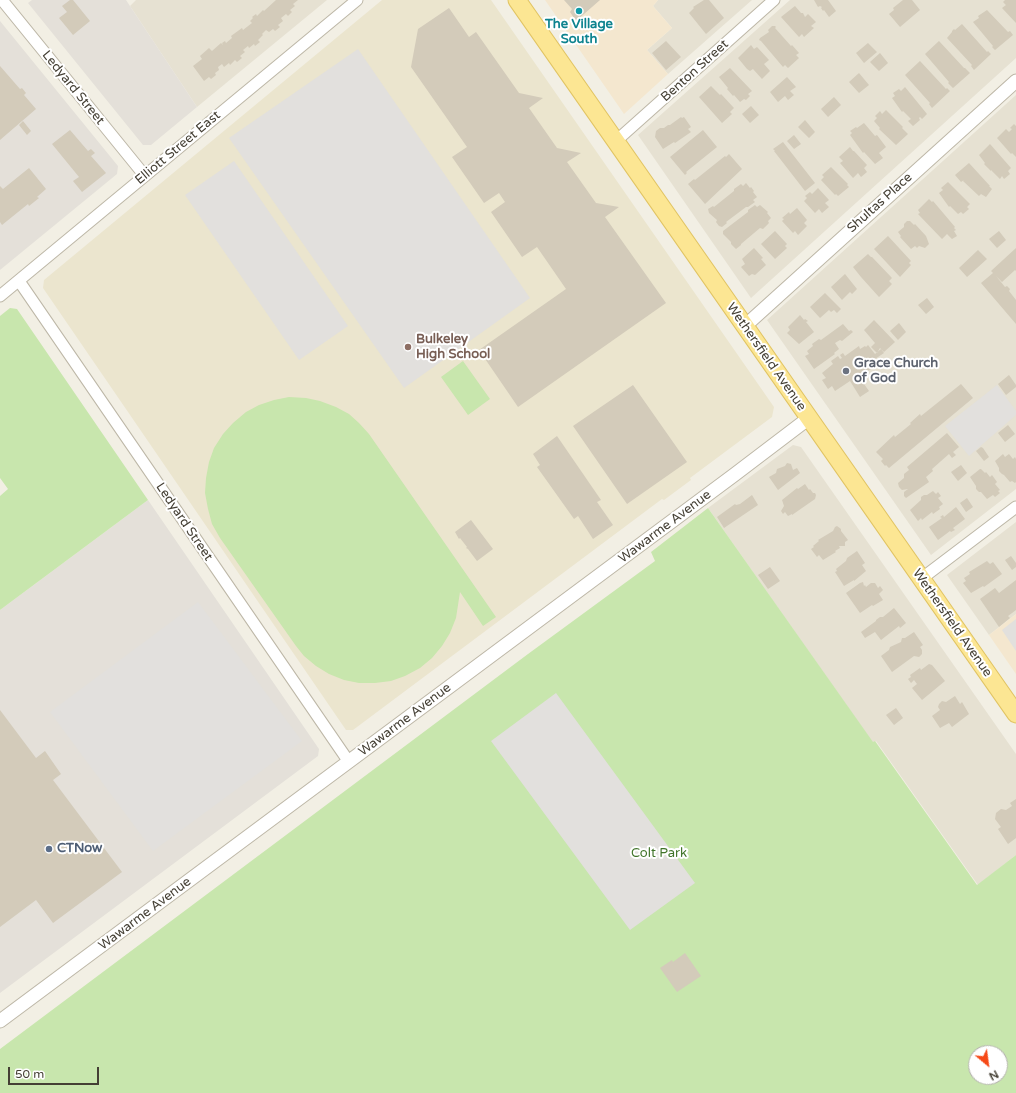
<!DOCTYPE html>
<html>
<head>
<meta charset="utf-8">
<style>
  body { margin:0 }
  #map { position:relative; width:1016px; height:1093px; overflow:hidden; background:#f2efe4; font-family:"Varela Round",sans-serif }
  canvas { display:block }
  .north { position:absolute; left:968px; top:1045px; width:40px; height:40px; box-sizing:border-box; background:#fff; border:1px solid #b4b2ae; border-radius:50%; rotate:151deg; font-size:11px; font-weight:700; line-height:16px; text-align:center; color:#443f34 }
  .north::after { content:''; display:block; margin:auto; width:14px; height:18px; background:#f64917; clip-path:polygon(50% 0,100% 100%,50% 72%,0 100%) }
  .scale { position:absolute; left:8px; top:1067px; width:91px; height:18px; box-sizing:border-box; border:2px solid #443f34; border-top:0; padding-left:5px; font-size:12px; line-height:14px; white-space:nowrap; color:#443f34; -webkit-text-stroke:3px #fff; paint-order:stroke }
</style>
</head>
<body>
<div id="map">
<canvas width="1016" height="1093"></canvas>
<div class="north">N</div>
<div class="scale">50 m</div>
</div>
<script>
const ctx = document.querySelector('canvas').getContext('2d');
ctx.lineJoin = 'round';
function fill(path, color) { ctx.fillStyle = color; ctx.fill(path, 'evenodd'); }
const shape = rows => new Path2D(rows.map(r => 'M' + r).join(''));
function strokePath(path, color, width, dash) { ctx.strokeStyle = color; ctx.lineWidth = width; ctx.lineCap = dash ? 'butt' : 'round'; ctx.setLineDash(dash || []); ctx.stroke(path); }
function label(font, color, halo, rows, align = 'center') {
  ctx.font = font + ' "Varela Round",sans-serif'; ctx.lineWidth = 4; ctx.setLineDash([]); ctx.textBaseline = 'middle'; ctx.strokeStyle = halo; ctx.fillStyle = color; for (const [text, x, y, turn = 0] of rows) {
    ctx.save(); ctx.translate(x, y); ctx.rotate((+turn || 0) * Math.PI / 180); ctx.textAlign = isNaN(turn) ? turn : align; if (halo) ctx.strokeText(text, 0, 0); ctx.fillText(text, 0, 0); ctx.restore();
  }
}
fill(shape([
  [136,0,327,0,197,107,130,6],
  [658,0,752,0,668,74,647,50,672,28,653,6],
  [790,0,1016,0,1016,58,751,298,638,135],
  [1016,95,1016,489,931,555,767,320],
  [793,445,801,447,1016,754,1016,855,978,885,876,741,873,743,708,508],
  [1016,522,1016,614,989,635,947,575]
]), '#e6e1d2');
fill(shape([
  [545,0,658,0,653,6,672,28,647,50,668,74,624,114],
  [1016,614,1016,674,989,635]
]), '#f4e7cf');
fill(shape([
  [32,0,126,0,197,107,151,145,143,145,28,3],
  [0,21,118,166,117,174,0,270],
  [148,500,319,749,318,756,0,993,0,610]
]), '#e4e0d9');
fill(shape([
  [382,0,491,0,774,407,772,417,690,478,691,480,664,500,662,499,353,730,346,730,43,288,44,280]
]), '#ebe5ce');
fill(shape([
  [10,308,17,309,148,500,0,610,0,496,8,489,0,478,0,316],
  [463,361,490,399,468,415,441,377],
  [289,397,306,398,320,401,336,407,349,414,359,423,369,434,496,617,483,626,460,592,456,618,450,633,442,646,432,658,420,668,405,676,391,681,375,683,359,683,344,680,329,674,316,666,304,656,296,646,220,538,212,524,208,509,205,493,206,478,209,462,214,448,223,434,233,423,246,412,259,405,274,400],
  [708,508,873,742,875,741,977,885,1016,855,1016,1093,0,1093,0,1049,528,654,655,561,651,552],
  [976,1053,1000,1053,1000,1077,976,1077]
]), '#c8e6ad');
fill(shape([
  [358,49,530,298,404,388,229,138],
  [234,161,348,326,299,360,185,195],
  [997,385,1016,411,1016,415,969,456,945,426],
  [198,602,302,741,153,851,50,712],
  [1016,619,1016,651,1002,630],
  [556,693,695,883,630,930,491,741]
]), '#e2e0dd');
fill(shape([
  [70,0,73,0,90,21,73,35,59,18,67,12,62,6],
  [276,0,298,0,293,4,295,6,290,10,292,12,288,16,286,14,281,18,283,21,278,25,280,27,275,31,273,29,269,32,266,30,262,34,263,35,258,40,260,42,255,46,254,44,249,48,248,46,243,50,245,52,240,56,242,58,237,62,235,60,230,65,229,63,224,67,222,64,218,67,219,70,215,73,216,75,211,79,209,77,204,81,193,66,202,59,200,56,209,48,212,51,221,43,223,45,222,43,225,41,226,43,232,38,231,36,242,28,243,30,252,23,250,21,253,18,252,17,256,14,257,16,263,10,264,11],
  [564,0,600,0,576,21,570,12,572,9],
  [704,0,709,0,724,18,706,34,689,13,694,8,693,7],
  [814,0,828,0,836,11,829,17,824,10,823,11,821,8,822,7,820,6,818,7],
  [903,0,912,0,920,10,900,27,889,14,894,10,893,8],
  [1005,0,1016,0,1016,23,1002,8,1006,5,1003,2],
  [795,6,801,13,803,13,805,17,808,14,816,22,811,26,814,28,804,37,802,34,799,37,781,17],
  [449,8,469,37,476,32,519,93,543,98,529,108,557,148,581,153,567,162,596,203,619,207,605,217,666,303,518,407,479,350,566,289,537,247,522,257,491,212,505,202,499,193,484,203,452,157,467,147,411,67,418,29],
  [987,10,1008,32,1010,31,1013,35,995,50,992,47,993,46,973,22,979,18,978,16],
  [962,24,987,52,988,51,991,54,974,70,971,66,972,65,947,38,952,32,952,31,954,29,955,30],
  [772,26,775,26,776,27,775,28,791,46,792,45,799,53,796,55,799,58,788,68,785,65,783,67,761,41,759,40,760,38,769,32,768,30],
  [666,41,681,57,666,70,652,53],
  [939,41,964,68,965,68,970,73,953,88,948,83,949,82,925,54],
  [868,43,877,52,864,63,856,53],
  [751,45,754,49,757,47,769,60,764,64,770,71,762,79,753,69,750,71,747,69,738,58],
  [880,53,888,63,879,71,870,62],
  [920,61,946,89,947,88,950,91,932,108,929,104,930,103,905,75],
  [0,66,20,89,22,88,26,93,24,95,36,109,0,140],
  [730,68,752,91,748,94,750,96,746,100,744,99,740,102,734,95,733,96,727,89,728,88,719,77],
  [859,73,869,85,859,93,849,82],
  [787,77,796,87,790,91,794,95,788,100,785,96,778,102,770,92],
  [711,86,720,95,721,94,734,108,730,112,732,114,722,123,699,97],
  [905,87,927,114,922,119,920,117,919,118,920,120,913,126,908,121,911,119,903,111,902,112,892,98,895,96,893,93,899,89,901,91],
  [834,97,841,105,828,117,821,109],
  [751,106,759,115,750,123,742,114],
  [886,110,903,127,902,128,908,134,896,145,879,129,880,128,874,121,877,118,875,116,880,111,882,114],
  [681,117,682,118,684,117,691,127,688,129,691,132,675,143,674,142,663,149,655,137,656,131,660,128,664,128,668,125,670,125],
  [805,120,815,132,809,138,798,127],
  [23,121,31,131,27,135,19,125],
  [864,123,875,136,877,135,886,147,879,153,883,158,875,164,864,152,863,153,850,135,852,133,850,131,856,127,857,128],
  [1014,124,1016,126,1016,157,1012,153,1011,154,997,138,1006,129,1009,132,1012,129,1010,128],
  [70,130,88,151,91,149,95,153,91,156,106,173,82,192,73,181,79,177,52,144],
  [703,130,717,147,686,172,687,173,685,175,670,157],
  [794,135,801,144,794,149,787,141],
  [783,142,815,183,805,191,774,151,775,151,773,149],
  [990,144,1011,168,1008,171,1010,174,1004,179,1002,176,1000,179,991,170,991,171,984,164,985,163,979,155],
  [850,147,853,151,854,151,867,165,864,168,867,172,861,177,858,173,853,178,840,163,843,161,839,157],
  [729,154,742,169,705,204,688,184,694,179,695,180,725,156,726,157],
  [969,163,990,186,989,186,992,189,986,197,981,194,979,196,963,181,964,180,961,182,955,175],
  [831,167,848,184,847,185,849,187,838,196,836,194,835,195,821,180,824,177,822,175],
  [29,168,46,189,37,197,39,198,29,206,28,204,2,225,0,222,0,186,3,189],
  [948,182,970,204,967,207,969,209,963,214,961,212,958,214,950,206,949,207,939,193,943,190,941,188],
  [746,183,750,188,751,187,754,191,753,192,757,197,753,200,755,202,748,207,746,207,726,222,727,223,722,227,719,226,716,222,717,220,709,213,708,209,713,206,714,207,734,191,734,189,741,184,743,186],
  [818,188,829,200,825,203,829,207,822,213,819,209,815,213,804,201,807,198,805,196,810,192,812,194],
  [929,199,932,202,933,201,955,227,954,228,956,230,954,231,957,236,952,239,947,234,942,239,918,214,920,213,918,210],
  [755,205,757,207,760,205,768,212,767,213,771,218,768,221,769,223,763,229,760,228,741,244,741,245,736,249,731,244,731,242,723,234,723,231,748,212,748,210],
  [797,208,807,220,804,223,807,226,798,235,795,231,793,233,782,221,784,219,782,218,789,212,790,214],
  [907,221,910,221,914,225,915,224,926,236,929,244,925,248,919,246,917,248,915,246,911,249,900,237,901,236,898,232,904,227,904,224],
  [775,231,787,244,785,246,787,248,775,259,761,244],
  [999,231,1006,240,997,248,989,239],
  [888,236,911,261,909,263,911,265,900,277,874,249],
  [754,248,763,258,761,259,766,265,755,275,752,274,749,276,741,267,745,264,742,259],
  [1016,248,1016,271,1015,270,1002,282,996,276,1005,287,1007,286,1010,289,1009,291,1016,300,1016,324,981,283,993,273,991,271],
  [978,250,987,259,967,277,959,268],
  [868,254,871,257,872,257,892,278,889,281,892,284,879,297,861,277,853,267],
  [845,274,857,289,852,294,850,292,842,300,831,287],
  [825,293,841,309,837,313,834,310,831,312,829,310,820,318,810,307],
  [927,298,934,307,926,314,918,305],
  [800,315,804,320,805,319,808,321,806,322,814,332,799,344,787,333,790,330,788,327],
  [874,320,895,342,884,352,880,348,877,353,871,347,875,343,864,330],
  [899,323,906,332,898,340,890,331],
  [843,324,849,331,851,330,853,332,842,341,840,340,835,343,839,349,834,353,835,354,814,369,805,356,809,354,807,351,813,346,812,344,819,339,821,340],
  [868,345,875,354,881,349,884,353,875,359,878,364,859,377,869,391,860,397,850,381,835,391,832,386,828,389,822,380,826,378,822,373,833,364,831,361,838,356,840,359,842,358,840,355,843,353,845,356,859,346,860,349,865,346,866,347],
  [1009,375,1016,385,1016,387,1006,395,998,384],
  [961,384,973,398,889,468,886,465,885,466,881,461,883,459,876,452,894,435,895,437,911,424,910,423,920,414,921,416],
  [633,385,687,462,627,504,573,426],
  [1008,425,1015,434,1005,442,998,433],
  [947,433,959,447,953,452,956,455,952,458,949,454,932,469,933,471,926,477,929,482,906,498,904,496,904,492,908,489,902,490,899,487,898,483,904,478,904,474,909,470,907,467],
  [557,436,601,500,597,502,613,525,593,539,578,516,574,519,537,467,540,465,533,454],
  [981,447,983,448,989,457,984,461,976,451],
  [1003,454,1005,457,1009,454,1013,459,1015,457,1016,459,1016,482,1015,483,1012,481,1010,482,1004,475,1002,474,999,471,999,468,995,461],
  [787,463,791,464,793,470,797,468,800,473,778,490,769,477,776,473,777,469,785,466],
  [961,465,967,473,958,481,951,472],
  [980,469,981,469,985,473,986,472,990,477,992,475,997,482,995,484,1000,490,998,491,1000,493,995,497,993,495,987,499,981,492,979,492,976,489,976,486,970,477],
  [805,484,809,490,810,489,813,493,815,493,816,495,815,499,792,515,792,514,788,516,785,512,783,514,781,511,784,506,782,500,797,488,798,489],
  [933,491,936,494,938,492,941,496,938,498,943,504,939,507,940,509,933,514,932,512,922,520,921,518,918,521,910,510,921,500,921,497,924,495,927,495],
  [752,495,758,505,724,528,717,517,735,504,736,505,740,504],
  [967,498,973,507,966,512,960,503],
  [956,507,965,519,953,528,955,530,951,532,950,531,938,540,929,527,942,518,940,517,943,515,944,517],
  [471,520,493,549,477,561,468,549,466,548,467,547,460,538,459,539,455,532],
  [837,526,841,529,841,531,848,540,845,542,845,546,839,546,840,548,835,551,836,552,823,560,819,555,817,557,811,549,814,547,813,546,819,541,818,540,833,531,835,527],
  [857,551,865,563,862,565,866,571,854,581,854,580,844,586,835,572,837,571,836,569,846,561,847,558],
  [1011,556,1016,563,1016,567,1012,570,1005,560],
  [987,561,990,564,993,562,1002,574,984,587,983,586,971,593,963,583,966,581,964,578,970,574,969,572],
  [770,567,780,581,768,589,758,575],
  [1016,580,1016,610,1008,616,1010,618,999,627,980,599,995,588,999,593],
  [863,582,864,586,865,585,866,587,871,583,875,583,878,588,880,586,883,590,879,594,883,600,873,606,872,605,860,613,846,593,860,583],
  [894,608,906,623,900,628,899,626,881,640,875,632,865,638,861,632,876,621,876,620,880,617,883,617],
  [914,632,923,645,920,647,922,650,922,654,919,657,914,656,892,672,881,656,889,650,890,647,901,642,902,638,905,638],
  [929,664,932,665,945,681,922,700,912,688,917,684,914,680,911,683,908,679,911,677,910,675,920,668,921,670],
  [955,696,960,704,962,702,969,714,952,727,949,723,940,728,932,716,940,710,938,707,939,704,942,701,946,702],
  [896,708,903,718,894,725,886,715],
  [0,710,36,758,45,751,61,774,53,780,122,872,53,923,36,900,0,927],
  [1016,799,1016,838,1008,844,998,829,1001,827,995,819,996,813,1001,809,1006,810,1012,806,1010,803],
  [685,953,701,976,677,992,660,968,672,960,673,962]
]), '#d3cbba');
const minor = shape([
  [2,0,145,176],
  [616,141,774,0],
  [19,281,349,762],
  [0,296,357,0],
  [921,579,1016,507]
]);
const tertiary = shape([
  [745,326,1016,81],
  [0,1021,734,475,809,418]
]);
const primary = shape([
  [517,0,1016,714]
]);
strokePath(minor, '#bdb7a7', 13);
strokePath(tertiary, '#bdb7a7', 15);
strokePath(primary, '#e1c463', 19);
strokePath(minor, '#fff', 11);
strokePath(tertiary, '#fff', 13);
strokePath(primary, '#fce693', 17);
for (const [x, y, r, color] of [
  [579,11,4,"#0f9aa8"],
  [408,347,4,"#8d6e63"],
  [846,371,4,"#6b7280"],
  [49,849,4,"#5c6f8a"]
]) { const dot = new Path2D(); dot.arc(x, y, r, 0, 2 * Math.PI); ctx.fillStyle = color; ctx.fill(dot); strokePath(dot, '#fff', 1.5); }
label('bold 13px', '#0d838f', '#fff', [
  ["The Village",579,25],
  ["South",579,40]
]);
label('13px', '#443f34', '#fff', [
  ["Benton Street",695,71,-42],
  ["Ledyard Street",73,88,51],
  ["Elliott Street East",178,148,-40],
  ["Shultas Place",880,203,-42],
  ["Wethersfield Avenue",766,357,55],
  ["Ledyard Street",184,522,56],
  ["Wawarme Avenue",665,527,-37],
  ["Wethersfield Avenue",952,623,55],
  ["Wawarme Avenue",405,720,-37],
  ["Wawarme Avenue",145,914,-37]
]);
label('bold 13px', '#785e54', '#fff', [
  ["Bulkeley",416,340],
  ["High School",416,355]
], 'left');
label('bold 13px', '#5b616d', '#fff', [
  ["Grace Church",854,364],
  ["of God",854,379]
], 'left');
label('bold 13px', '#4e5e75', '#fff', [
  ["CTNow",57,849]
], 'left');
label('13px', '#407429', '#fff', [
  ["Colt Park",659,854]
]);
</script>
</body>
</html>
